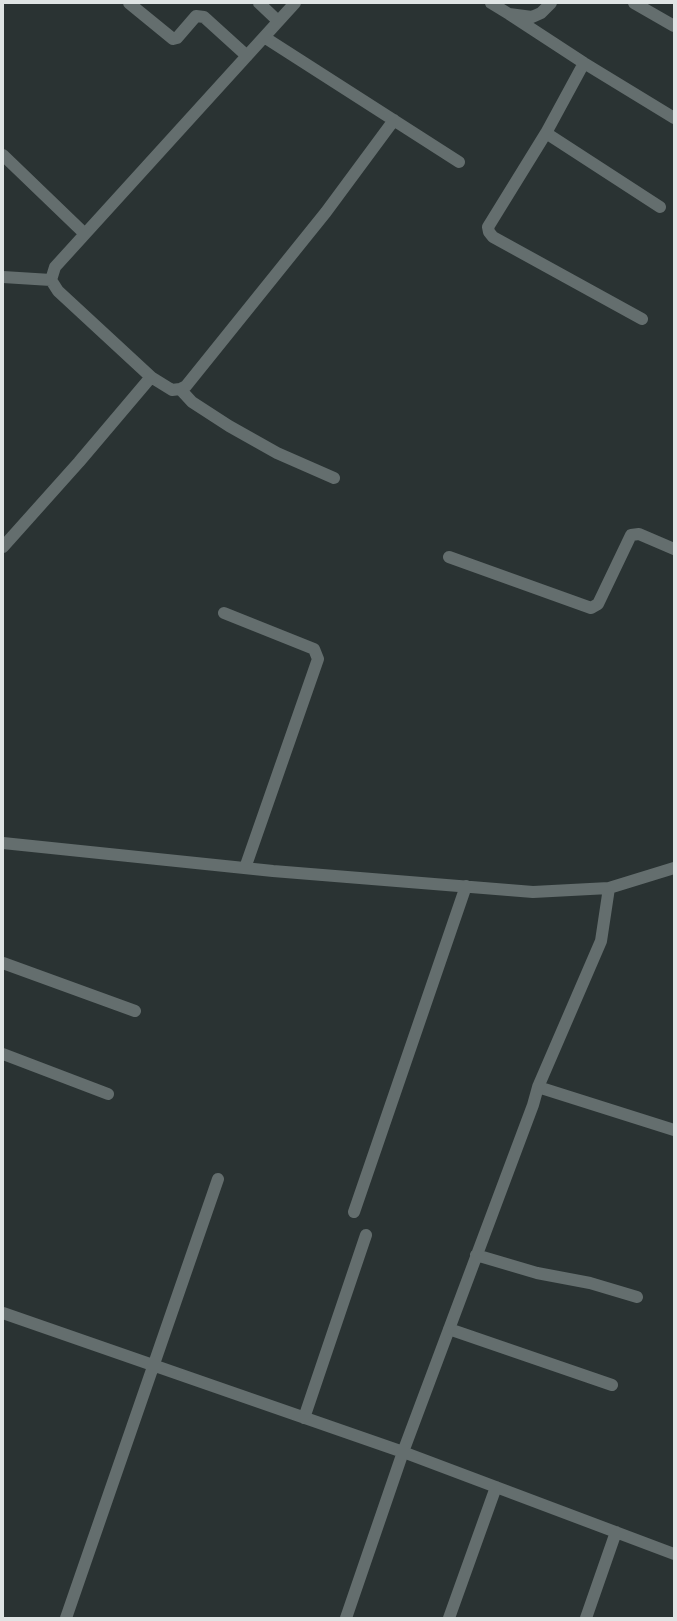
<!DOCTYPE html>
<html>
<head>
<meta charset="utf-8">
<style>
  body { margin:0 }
  #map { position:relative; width:677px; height:1621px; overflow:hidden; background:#2a3333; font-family:Mulish,sans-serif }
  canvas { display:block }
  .frame { position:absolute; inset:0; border:4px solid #dfe4e4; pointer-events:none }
</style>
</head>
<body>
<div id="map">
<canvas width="677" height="1621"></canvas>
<div class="frame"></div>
</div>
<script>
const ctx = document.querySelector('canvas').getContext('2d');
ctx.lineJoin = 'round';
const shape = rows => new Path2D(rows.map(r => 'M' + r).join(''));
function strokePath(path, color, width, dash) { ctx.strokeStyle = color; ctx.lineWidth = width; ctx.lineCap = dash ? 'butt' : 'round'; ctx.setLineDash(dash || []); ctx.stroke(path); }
strokePath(shape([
  [129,3,173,39,177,38,196,16,204,17,247,56],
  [259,3,278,21],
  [491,3,509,14,532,17,541,13,551,3],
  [634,3,674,26],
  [509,14,584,63,674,118],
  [264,37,459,162],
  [584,63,546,133,488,227,489,232,493,237,642,319],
  [546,133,660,207],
  [3,155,85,234],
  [3,277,51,280],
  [151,377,172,390,180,389,186,386,326,212,394,120],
  [180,389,192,402,229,426,277,453,334,478],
  [3,547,79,462,151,377,58,291,51,280,55,267,295,3],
  [449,557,591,608,598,604,631,535,639,534,674,549],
  [224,613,314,649,318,659,245,868],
  [3,843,273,871,533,892,609,888,674,868],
  [3,963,135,1011],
  [3,1054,108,1094],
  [538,1087,674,1130],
  [354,1212,466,886],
  [476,1255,537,1273,590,1283,637,1297],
  [3,1313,403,1452,674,1554],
  [449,1329,612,1385],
  [304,1418,366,1235],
  [66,1618,218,1179],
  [346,1618,403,1452,533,1105,538,1087,601,941,609,888],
  [449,1618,496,1487],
  [586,1618,616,1532]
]), '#646e6e', 12);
</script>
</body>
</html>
